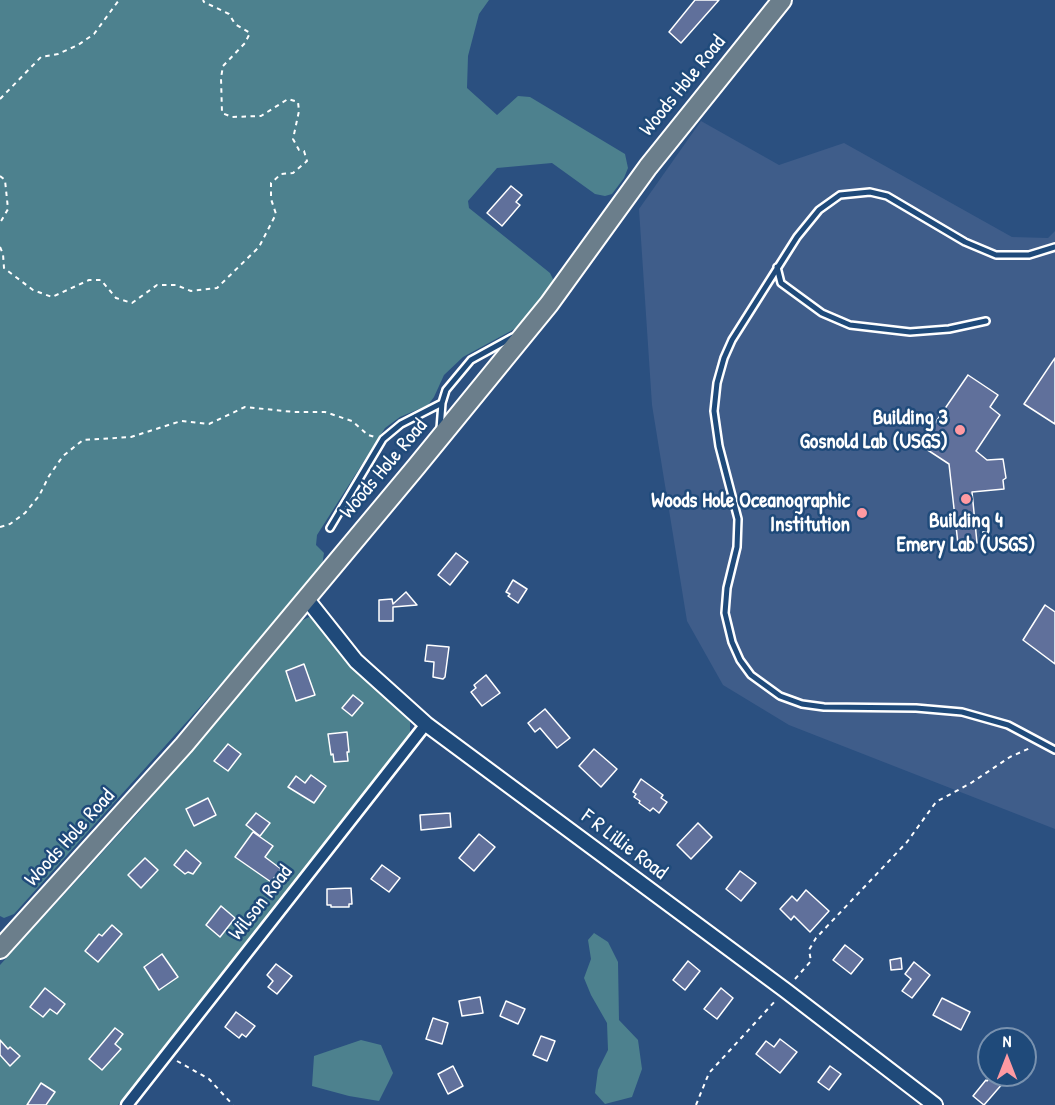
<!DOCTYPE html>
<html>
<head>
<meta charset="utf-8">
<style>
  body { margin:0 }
  #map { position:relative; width:1055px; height:1105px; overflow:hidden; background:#2b5080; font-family:"Patrick Hand",sans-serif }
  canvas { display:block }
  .north { position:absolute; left:977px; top:1027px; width:60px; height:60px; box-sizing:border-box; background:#1f4a7a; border:2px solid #7992af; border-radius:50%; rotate:0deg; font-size:16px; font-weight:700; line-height:24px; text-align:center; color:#fff }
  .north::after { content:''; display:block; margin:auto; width:21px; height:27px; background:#ff9aa2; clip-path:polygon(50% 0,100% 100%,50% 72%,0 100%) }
</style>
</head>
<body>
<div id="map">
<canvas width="1055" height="1105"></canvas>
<div class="north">N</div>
</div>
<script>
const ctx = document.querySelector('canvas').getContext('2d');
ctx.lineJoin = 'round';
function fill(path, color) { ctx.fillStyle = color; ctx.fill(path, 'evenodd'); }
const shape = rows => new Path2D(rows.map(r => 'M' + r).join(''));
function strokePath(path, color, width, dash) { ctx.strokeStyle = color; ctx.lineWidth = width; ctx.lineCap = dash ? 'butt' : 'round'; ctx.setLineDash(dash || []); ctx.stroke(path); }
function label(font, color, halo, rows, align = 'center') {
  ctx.font = font + ' "Patrick Hand",sans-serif'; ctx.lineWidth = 5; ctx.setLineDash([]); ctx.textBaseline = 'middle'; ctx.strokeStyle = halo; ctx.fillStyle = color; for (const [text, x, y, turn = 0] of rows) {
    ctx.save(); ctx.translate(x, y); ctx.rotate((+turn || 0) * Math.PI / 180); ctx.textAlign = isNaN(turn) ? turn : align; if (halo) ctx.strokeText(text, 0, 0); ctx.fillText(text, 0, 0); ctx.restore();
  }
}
fill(shape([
  [701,121,779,165,844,143,1012,237,1048,238,1055,231,1055,829,789,725,723,685,687,621,652,405,639,209]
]), '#3f5d8a');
fill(shape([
  [0,0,489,0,479,14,468,56,467,88,497,115,518,96,530,97,625,154,628,168,624,178,612,194,605,196,595,194,552,163,497,168,468,201,469,208,550,273,553,279,552,286,520,326,463,357,444,375,434,397,428,405,400,417,385,428,317,535,316,545,324,553,322,566,245,657,14,914,4,918,0,916],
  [309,617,314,618,407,717,410,722,410,736,118,1105,0,1105,0,965,139,812,299,622],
  [594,933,608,942,618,962,619,1020,638,1040,642,1069,632,1097,605,1104,595,1093,598,1070,608,1050,607,1023,591,995,584,978,591,959,588,940],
  [361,1040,381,1045,393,1073,379,1101,349,1096,312,1086,314,1056]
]), '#4d818e');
const building = shape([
  [695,0,719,0,681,43,669,32,695,0],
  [511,186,522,195,516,202,520,205,502,226,487,213,511,186],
  [1055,358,1055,424,1024,404,1055,358],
  [968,375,998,395,990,407,1000,415,976,451,987,460,1003,459,1006,478,1003,480,1004,489,972,492,977,543,958,544,949,464,920,445,968,375],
  [456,553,468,562,450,585,438,575,456,553],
  [513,580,527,589,518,603,508,596,510,594,506,592,513,580],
  [406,592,417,605,393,607,393,621,379,621,379,600,392,599,393,604,406,592],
  [1045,605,1055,612,1055,664,1023,640,1045,605],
  [427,645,449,647,445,677,443,679,433,677,434,662,425,661,427,645],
  [304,664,315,695,296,701,286,671,304,664],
  [486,675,500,693,482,706,471,692,476,688,474,685,486,675],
  [353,695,363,703,352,716,342,708,353,695],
  [545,709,570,738,557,748,540,728,535,732,528,723,545,709],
  [347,732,349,752,347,752,348,761,334,762,333,754,331,755,328,734,347,732],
  [228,744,241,754,228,771,214,761,228,744],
  [594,749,617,769,601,787,579,766,594,749],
  [311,775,326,786,314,803,288,787,296,776,305,783,311,775],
  [641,779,663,795,661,798,667,802,659,813,653,808,650,811,639,803,640,801,634,797,636,794,633,792,641,779],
  [208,798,216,815,194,826,186,809,208,798],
  [256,813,270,823,260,836,246,825,256,813],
  [450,813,451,827,421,830,420,815,450,813],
  [698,823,712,837,691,859,677,845,698,823],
  [253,832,273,846,265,857,281,869,271,882,235,857,253,832],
  [479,834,495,847,474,871,459,858,479,834],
  [186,850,201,863,193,874,188,872,185,874,174,865,186,850],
  [145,858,158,870,141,888,128,875,145,858],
  [382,865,400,878,389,892,371,879,382,865],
  [740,871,756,883,741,901,726,889,740,871],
  [351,888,352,904,349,904,349,907,331,907,331,905,327,905,327,889,351,888],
  [806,890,829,911,810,932,794,916,791,920,780,909,792,896,797,901,806,890],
  [221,906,235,918,220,937,206,925,221,906],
  [112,925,122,934,98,962,85,951,99,934,102,936,112,925],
  [845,945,863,959,851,974,833,960,845,945],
  [162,954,178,977,159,990,144,967,162,954],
  [901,958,902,969,891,970,890,960,901,958],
  [688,961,700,971,685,990,673,980,688,961],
  [914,962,930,975,912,998,902,991,911,979,905,974,914,962],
  [276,964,292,976,277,994,268,987,273,981,267,975,276,964],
  [45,988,65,1004,57,1014,50,1009,43,1017,30,1007,45,988],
  [721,988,733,998,717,1019,704,1009,721,988],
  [480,997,483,1013,462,1016,459,1001,480,997],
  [942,998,970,1012,961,1030,933,1015,942,998],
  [506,1001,525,1009,518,1024,500,1016,506,1001],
  [236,1012,255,1026,246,1037,242,1034,239,1038,225,1027,236,1012],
  [433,1018,448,1023,442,1044,426,1039,433,1018],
  [115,1028,123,1034,115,1044,121,1049,102,1070,89,1059,115,1028],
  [541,1036,555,1041,547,1061,533,1055,541,1036],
  [780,1039,797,1052,780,1073,756,1054,766,1041,774,1047,780,1039],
  [0,1040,8,1049,10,1047,20,1056,10,1066,0,1055,0,1040],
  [453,1066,463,1086,448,1094,438,1074,453,1066],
  [830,1066,841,1074,829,1090,818,1082,830,1066],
  [992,1075,1010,1075,984,1105,973,1096,986,1080,987,1081,992,1075],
  [41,1083,55,1092,46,1105,27,1105,41,1083]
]);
fill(building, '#60709b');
strokePath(building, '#fff', 1.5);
const service = shape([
  [1055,247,1029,255,996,255,965,242,887,196,870,192,840,195,819,210,797,237,732,340,724,358,717,383,714,411,719,446,738,519,737,547,727,588,725,613,732,642,740,660,751,675,780,696,802,704,824,707,916,708,962,712,1008,725,1055,750],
  [777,267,781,283,822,313,850,325,910,332,949,329,986,321],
  [440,429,442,403],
  [330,528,383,439,401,424,442,403,446,390,471,360,513,337]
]);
const minor = shape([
  [127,1105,426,724]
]);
const tertiary = shape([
  [306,598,356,661,426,724,785,990,935,1105]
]);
const trunk = shape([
  [0,949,184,745,416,467,549,304,648,167,782,0]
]);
strokePath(service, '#fff', 10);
strokePath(minor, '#fff', 15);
strokePath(tertiary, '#fff', 18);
strokePath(trunk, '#fff', 22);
strokePath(shape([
  [0,99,41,57,58,54,78,45,94,34,119,0],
  [0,176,5,180,8,209,0,223],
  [0,247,3,254,4,268,33,290,52,297,89,280,101,280,116,298,132,303,157,285,176,285,191,291,217,288,259,247,276,214,271,199,271,183,281,174,293,173,307,161,304,151,299,150,293,139,299,111,298,102,288,99,261,116,232,117,222,113,221,78,223,66,245,43,250,33,235,24,229,14,204,2,203,0],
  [0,527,10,524,25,513,39,496,49,476,63,456,83,440,131,437,181,421,209,424,245,407,294,412,325,412,352,421,368,435,375,437],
  [795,979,811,961,809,950,816,938,907,842,936,802,971,783,1010,757,1030,748],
  [177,1061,209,1079,233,1105],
  [696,1105,709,1073,777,999]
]), '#fff', 2, [4.5, 4.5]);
strokePath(service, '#1f4a7a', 5);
strokePath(minor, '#1f4a7a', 10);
strokePath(tertiary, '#1f4a7a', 14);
strokePath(trunk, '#6b7e8b', 18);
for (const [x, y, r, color] of [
  [960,430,6,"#ff9aa2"],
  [966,499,6,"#ff9aa2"],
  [862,513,6,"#ff9aa2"]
]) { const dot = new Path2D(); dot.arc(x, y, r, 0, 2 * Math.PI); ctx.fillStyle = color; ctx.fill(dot); strokePath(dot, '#1f4a7a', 2); }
label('21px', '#fff', '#1f4a7a', [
  ["Woods Hole Road",683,86,-51],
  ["Woods Hole Road",384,469,-50],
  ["Woods Hole Road",70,838,-48],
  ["F R Lillie Road",624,845,37],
  ["Wilson Road",261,903,-52]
]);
label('bold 21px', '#fff', '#1f4a7a', [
  ["Building 3",948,418],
  ["Gosnold Lab (USGS)",948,442],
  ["Woods Hole Oceanographic",850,501],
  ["Institution",850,525],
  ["Building 4",966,521,"center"],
  ["Emery Lab (USGS)",966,545,"center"]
], 'right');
</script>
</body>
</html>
